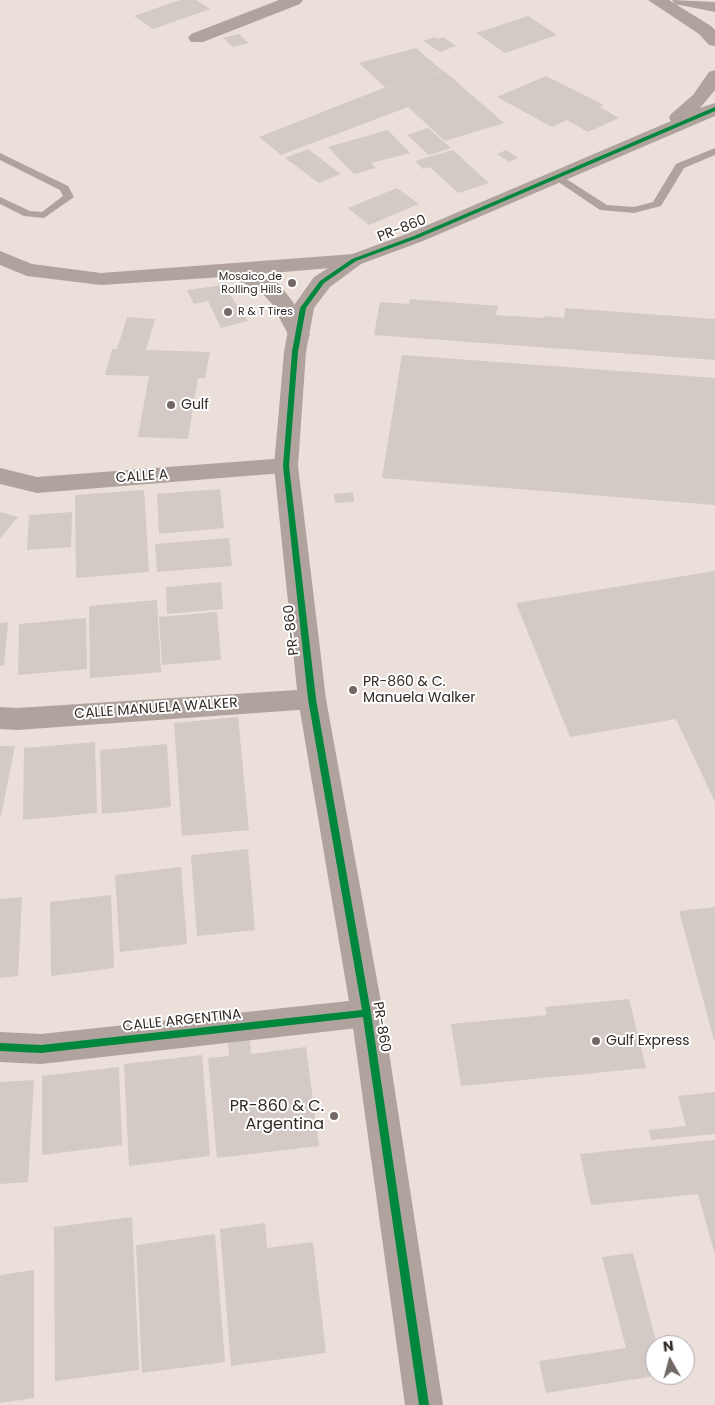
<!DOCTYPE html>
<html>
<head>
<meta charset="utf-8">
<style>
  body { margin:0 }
  #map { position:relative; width:715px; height:1405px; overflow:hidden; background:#ebdfda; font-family:Poppins,sans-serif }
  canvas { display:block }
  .north { position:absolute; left:645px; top:1335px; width:50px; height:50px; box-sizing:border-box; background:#fff; border:1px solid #ada9a8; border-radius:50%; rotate:353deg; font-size:14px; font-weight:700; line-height:20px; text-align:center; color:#322925 }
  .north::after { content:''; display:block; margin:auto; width:18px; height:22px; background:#736964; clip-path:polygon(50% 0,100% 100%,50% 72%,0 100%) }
</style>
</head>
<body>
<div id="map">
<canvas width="715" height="1405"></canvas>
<div class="north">N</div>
</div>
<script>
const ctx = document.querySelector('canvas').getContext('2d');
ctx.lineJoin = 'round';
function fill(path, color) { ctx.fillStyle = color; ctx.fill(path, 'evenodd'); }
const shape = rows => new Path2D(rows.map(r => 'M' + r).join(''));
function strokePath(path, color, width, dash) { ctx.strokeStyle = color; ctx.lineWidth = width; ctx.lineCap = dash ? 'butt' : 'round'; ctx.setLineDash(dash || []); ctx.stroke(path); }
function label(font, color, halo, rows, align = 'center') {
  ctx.font = font + ' Poppins,sans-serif'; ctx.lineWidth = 4; ctx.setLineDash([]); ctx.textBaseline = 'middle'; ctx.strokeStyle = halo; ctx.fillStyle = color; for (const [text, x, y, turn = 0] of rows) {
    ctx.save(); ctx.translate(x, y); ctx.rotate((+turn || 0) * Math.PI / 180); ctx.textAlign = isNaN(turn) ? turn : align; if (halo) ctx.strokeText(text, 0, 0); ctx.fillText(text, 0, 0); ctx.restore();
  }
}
fill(shape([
  [180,0,196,0,210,9,153,29,134,16],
  [528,16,557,35,505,53,476,33],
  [239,34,249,43,233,47,223,38],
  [435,37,438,39,443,37,456,46,440,52,423,41],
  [416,48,443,71,385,87,359,63],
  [444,71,504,123,445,141,408,107,281,155,259,137,386,87],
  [546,76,604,105,600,107,619,118,588,132,567,120,552,127,497,97],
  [428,128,451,148,429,155,407,135],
  [388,130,410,153,371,163,376,168,354,174,328,147],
  [308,149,341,174,319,183,285,158],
  [453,150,489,183,458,193,430,167,423,169,415,161],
  [506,150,518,158,509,162,497,154],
  [397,188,419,204,369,225,348,208],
  [223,285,248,321,221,328,208,301,194,304,187,290],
  [410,299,498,306,496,315,544,318,544,316,564,318,565,308,715,319,715,360,374,335,380,302,409,304],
  [127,317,155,319,146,350,210,352,205,378,198,378,188,439,138,437,149,376,105,375,112,349,117,349],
  [402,355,715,378,715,505,382,478],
  [220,489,224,528,159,534,157,494],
  [144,490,149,572,76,578,75,495],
  [353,492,354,502,335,503,334,494],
  [0,512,18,517,0,539],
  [72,512,71,547,27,550,29,515],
  [229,538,232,566,157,572,155,544],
  [715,571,715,802,676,719,570,737,516,603],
  [221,582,223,609,167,614,166,587],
  [157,600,161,672,90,678,89,606],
  [217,612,221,660,162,665,159,617],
  [86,618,87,669,18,675,19,624],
  [8,622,4,665,0,666,0,623],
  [238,717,249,830,182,836,174,723],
  [95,742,97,813,23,820,24,748],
  [167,744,171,807,102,814,100,750],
  [0,746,15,746,1,816,0,816],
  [248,849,255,930,197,936,191,855],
  [181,867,187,944,120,952,115,875],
  [111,895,114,968,51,976,50,902],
  [22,897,18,976,0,978,0,899],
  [715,907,715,1039,714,1040,679,911],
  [629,999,646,1068,461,1086,451,1024,547,1015,545,1007],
  [250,1040,251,1054,306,1047,319,1146,217,1158,208,1058,229,1056,228,1043],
  [202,1055,210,1156,129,1166,124,1064],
  [119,1067,122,1145,42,1155,42,1076],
  [34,1080,28,1182,0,1184,0,1082],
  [715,1092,715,1134,651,1140,649,1130,686,1126,678,1096],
  [715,1140,715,1255,698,1194,591,1205,580,1154],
  [132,1217,139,1370,55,1381,54,1227],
  [265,1223,267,1248,313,1242,326,1353,231,1366,220,1229],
  [215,1234,225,1362,142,1373,136,1245],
  [633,1253,657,1345,655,1345,655,1376,546,1393,539,1361,626,1348,602,1257],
  [34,1270,34,1398,0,1403,0,1275]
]), '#d3c9c5');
fill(shape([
  [715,148,715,155,684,168,661,206,634,213,600,210,551,177,552,175,560,175,607,205,634,207,653,202,676,164,715,148],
  [0,153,68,186,74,197,44,218,24,216,0,204,0,197,30,211,42,212,63,196,60,190,0,160,0,153]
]), '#b0a39e');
fill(shape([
  [279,0,303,0,300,4,203,42,191,42,188,38,191,34,279,0],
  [0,251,32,264,101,273,354,254,361,256,365,260,361,264,354,266,260,274,279,284,293,302,310,335,307,340,299,342,291,340,272,304,263,294,244,283,223,277,101,285,27,276,0,265,0,251],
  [286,458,295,460,298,466,295,472,37,493,0,484,0,468,37,477,286,458],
  [312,689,322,692,326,699,322,706,312,709,17,730,0,729,0,707,17,708,312,689],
  [367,999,378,1003,383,1013,378,1023,367,1027,41,1064,0,1062,0,1032,41,1034,367,999]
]), '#b0a39e');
fill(shape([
  [648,0,669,0,711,26,715,30,715,46,709,45,699,34,648,0],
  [672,0,715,2,715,12,675,4,672,0],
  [715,70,715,90,700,108,715,103,715,116,423,241,361,264,330,287,314,308,306,352,298,466,326,699,383,1013,443,1405,405,1405,351,1013,298,699,274,466,284,352,292,308,314,277,347,256,409,233,671,121,669,118,671,114,693,95,709,72,715,70]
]), '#b0a29c');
fill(shape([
  [715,107,715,111,418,238,356,261,324,283,306,308,298,352,289,466,316,699,371,1013,429,1405,419,1405,363,1017,41,1053,0,1051,0,1043,41,1045,362,1010,308,699,283,466,292,352,300,308,320,281,352,259,414,236,715,107]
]), '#00873e');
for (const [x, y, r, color] of [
  [292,283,5,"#736964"],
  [228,312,5,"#736964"],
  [171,405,5,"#736964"],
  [353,690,5,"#736964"],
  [596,1041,5,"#736964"],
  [334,1116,5,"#736964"]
]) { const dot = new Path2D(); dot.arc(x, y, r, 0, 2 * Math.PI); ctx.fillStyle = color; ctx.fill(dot); strokePath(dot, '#fff', 2); }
label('11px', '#322925', '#fff', [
  ["Mosaico de",282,277],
  ["Rolling Hills",282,290],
  ["R & T Tires",238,312,"left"]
], 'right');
label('14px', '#322925', '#fff', [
  ["PR-860",402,229,-21],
  ["CALLE A",142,477,-4],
  ["PR-860",292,630,-96],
  ["CALLE MANUELA WALKER",156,709,-4],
  ["CALLE ARGENTINA",182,1021,-6],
  ["PR-860",381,1027,81]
]);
label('14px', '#322925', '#fff', [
  ["Gulf",181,405],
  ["PR-860 & C.",363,682],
  ["Manuela Walker",363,698],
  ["Gulf Express",606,1041]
], 'left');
label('16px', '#322925', '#fff', [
  ["PR-860 & C.",324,1107],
  ["Argentina",324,1125]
], 'right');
</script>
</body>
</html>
